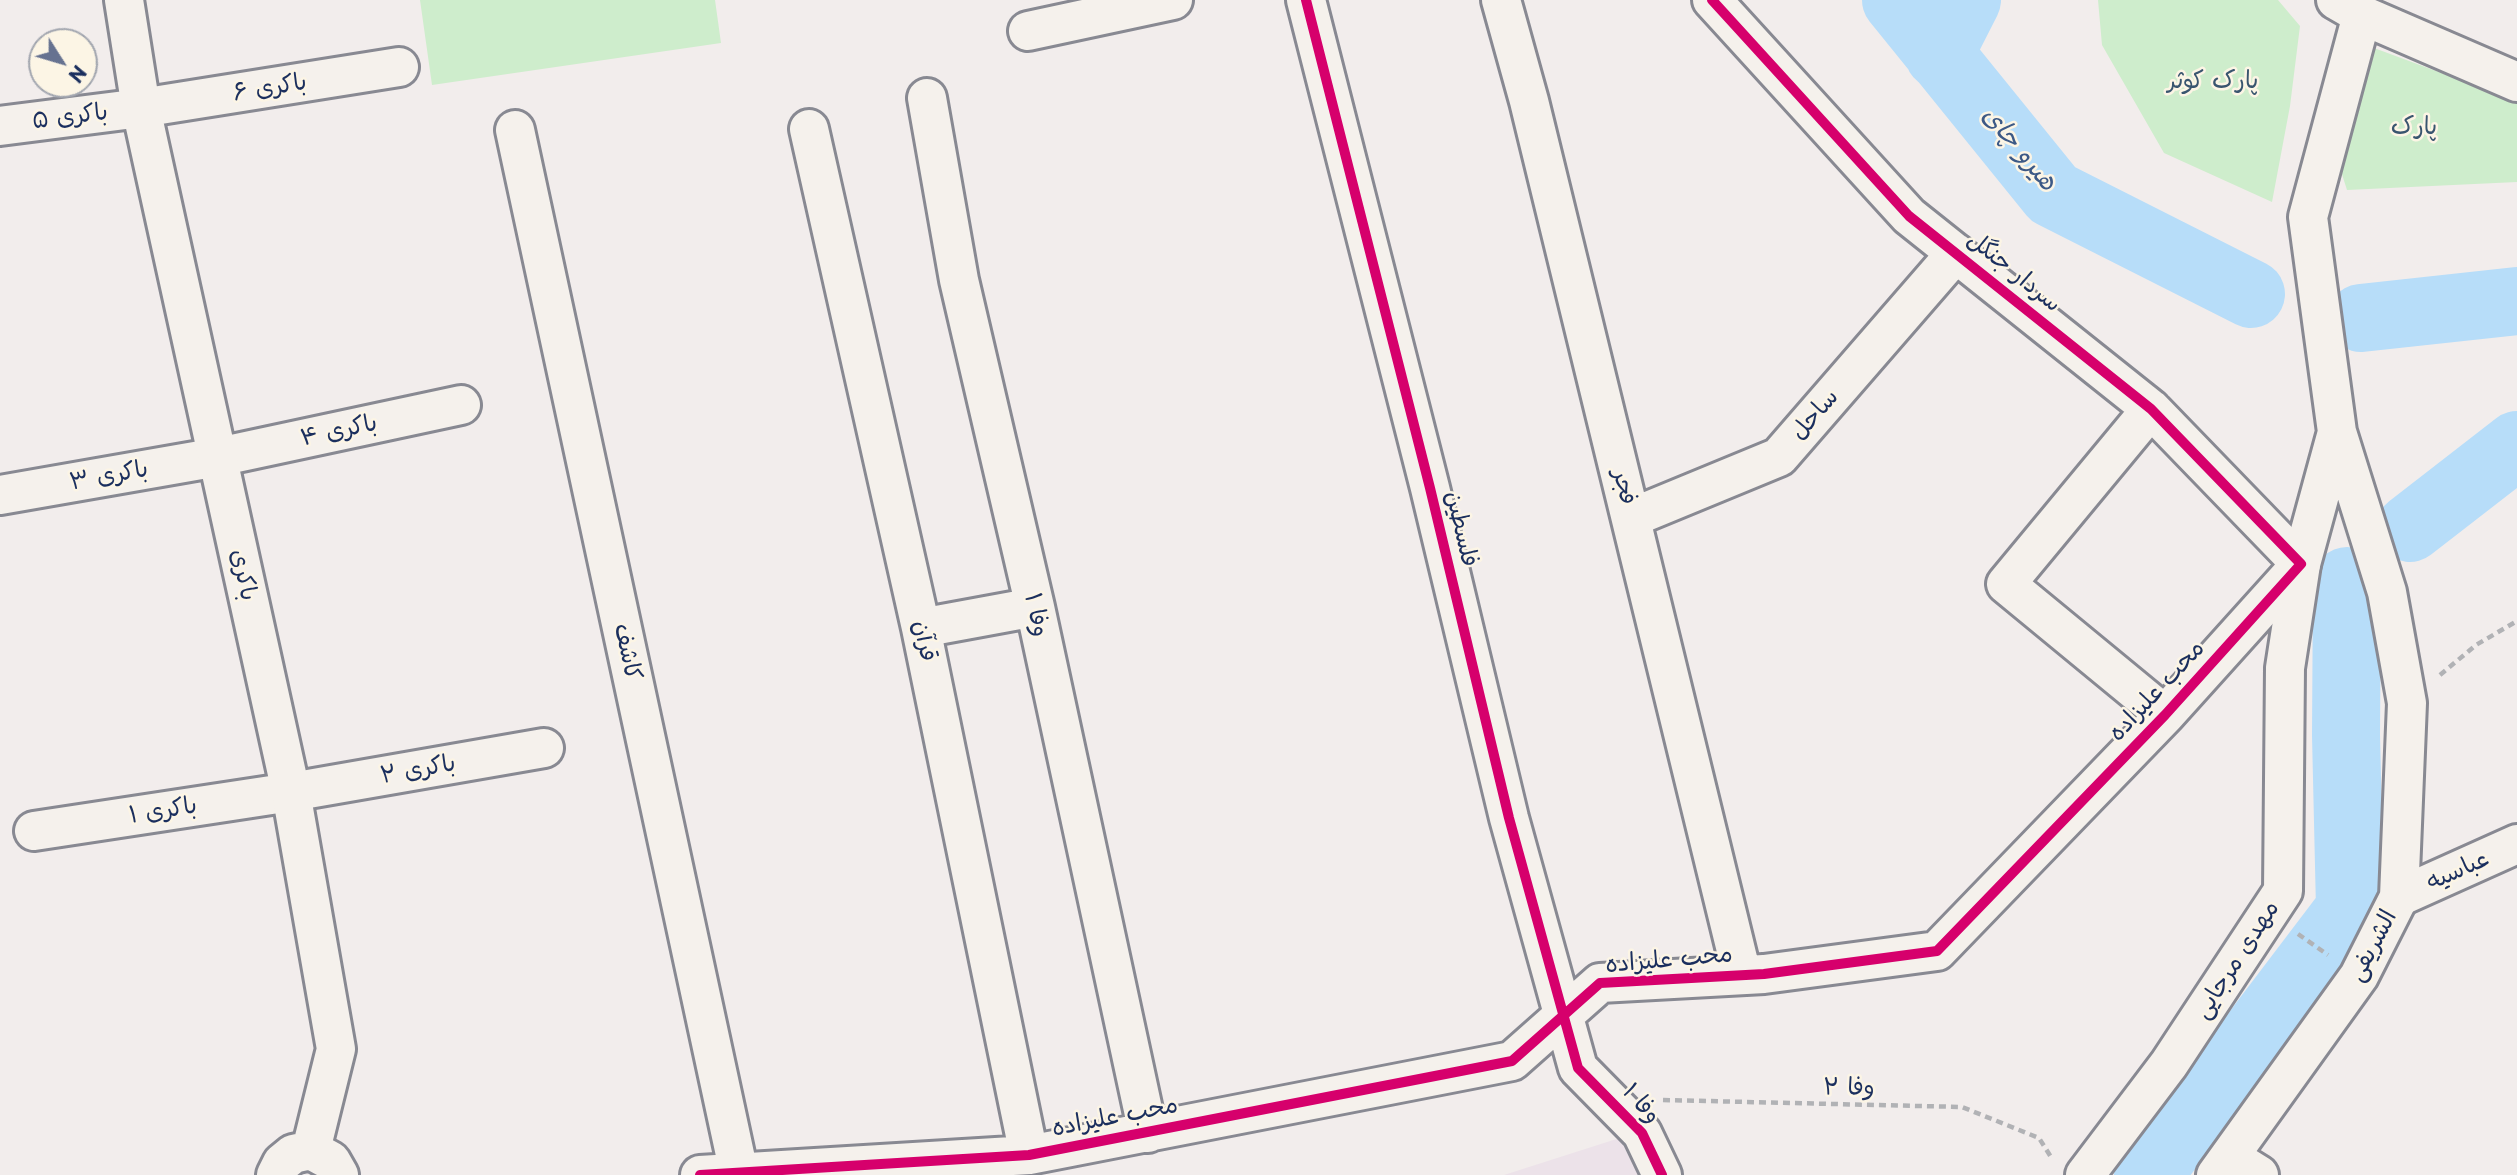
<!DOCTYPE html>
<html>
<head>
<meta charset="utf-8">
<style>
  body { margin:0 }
  #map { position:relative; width:2517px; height:1175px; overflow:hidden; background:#f2edec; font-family:"Playpen Sans",sans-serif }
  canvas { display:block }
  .north { position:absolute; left:28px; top:28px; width:70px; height:70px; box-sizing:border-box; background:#fcf5e5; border:2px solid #a2a6af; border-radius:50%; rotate:127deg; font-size:19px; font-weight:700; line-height:28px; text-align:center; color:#1b2f5e }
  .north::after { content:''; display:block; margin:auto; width:24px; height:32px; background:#667290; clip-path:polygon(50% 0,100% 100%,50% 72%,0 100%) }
</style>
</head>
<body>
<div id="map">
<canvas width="2517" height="1175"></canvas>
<div class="north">N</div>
</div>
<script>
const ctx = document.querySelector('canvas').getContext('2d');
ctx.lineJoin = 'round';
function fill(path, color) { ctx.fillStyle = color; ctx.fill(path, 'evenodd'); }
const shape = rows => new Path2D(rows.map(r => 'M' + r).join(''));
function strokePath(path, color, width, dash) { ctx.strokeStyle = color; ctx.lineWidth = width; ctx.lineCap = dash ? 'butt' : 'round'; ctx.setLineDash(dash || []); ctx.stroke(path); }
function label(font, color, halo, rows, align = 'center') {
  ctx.font = font + ' "Playpen Sans","Playpen Sans Arabic",sans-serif'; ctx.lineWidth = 5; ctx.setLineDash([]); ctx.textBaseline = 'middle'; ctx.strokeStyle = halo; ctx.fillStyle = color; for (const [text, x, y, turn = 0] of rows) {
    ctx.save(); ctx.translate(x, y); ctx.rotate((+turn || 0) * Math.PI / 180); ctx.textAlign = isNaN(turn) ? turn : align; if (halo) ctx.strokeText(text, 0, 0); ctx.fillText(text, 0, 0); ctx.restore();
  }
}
fill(shape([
  [1629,1135,1648,1175,1504,1175]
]), '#ece2e9');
fill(shape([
  [420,0,715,0,721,43,432,85],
  [2098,0,2278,0,2300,26,2290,106,2272,202,2164,153,2102,45],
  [2374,48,2517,101,2517,182,2347,190,2340,168]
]), '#ceedcc');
strokePath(shape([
  [1896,0,2053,194,2251,294],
  [1939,55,1967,0],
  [2361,318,2517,301],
  [2410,528,2517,445],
  [2148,1175,2350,909,2346,735,2347,581]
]), '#b7ddf9', 68);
const minor = shape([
  [1306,0,1430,488,1509,818,1578,1068,1642,1133,1662,1175],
  [1501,0,1529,101,1742,975],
  [1028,31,1173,0],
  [927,98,959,280,1035,607,1148,1133],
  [0,126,141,108,399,67],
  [809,129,921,628,1029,1155],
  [515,130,739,1173],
  [2151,409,2006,584,2165,715],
  [0,495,218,457,461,405],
  [1631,518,1779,457,1956,253],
  [921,628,1035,607],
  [34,831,291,792,544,748],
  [2399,897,2517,844],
  [2230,1157,2259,1175],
  [700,1175,1029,1155,1512,1061,1600,983,1764,974,1937,951,2165,715,2301,564,2151,409,1909,216,1712,0]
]);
const secondary = shape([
  [124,0,141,108,291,792,336,1049,311,1150],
  [2336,0,2362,15,2517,82],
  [276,1175,282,1163,293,1154,311,1150,331,1161,339,1175],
  [2085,1175,2169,1064,2283,891,2285,668,2301,564,2337,432],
  [2216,1175,2359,976,2399,897,2407,703,2387,592,2337,432,2308,217,2362,15]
]);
strokePath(minor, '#888992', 44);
strokePath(secondary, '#888992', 44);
strokePath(shape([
  [2440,675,2476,645,2517,621],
  [2298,934,2328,955],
  [1663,1100,1962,1107,2039,1138,2051,1157]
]), '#b1b2b5', 4.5, [7, 5]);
strokePath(minor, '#f5f1ec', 38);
strokePath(secondary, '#f5f1ec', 38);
strokePath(shape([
  [1306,0,1430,488,1509,818,1578,1068,1642,1133,1662,1175],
  [700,1175,1029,1155,1512,1061,1600,983,1764,974,1937,951,2165,715,2301,564,2151,409,1909,216,1712,0]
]), '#d6006c', 10);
label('24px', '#39556f', '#fcf5e5', [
  ["پارک کوثر",2213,81],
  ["پارک",2414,127]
]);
label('24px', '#1b2f5e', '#fcf5e5', [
  ["باکری ۶",270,88,-9],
  ["باکری ۵",70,117,-7],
  ["سردار جنگل",2014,272,39],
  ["ساحل",1815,415,-49],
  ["باکری ۴",339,431,-12],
  ["باکری ۳",109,476,-10],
  ["فجر",1624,487,76],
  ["فلسطین",1461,529,77],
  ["باکری",243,575,78],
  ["وفا ۱",1036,615,78],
  ["قرآن",924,641,78],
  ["کاشف",627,652,78],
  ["محب علیزاده",2157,691,-47],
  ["باکری ۲",418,770,-10],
  ["باکری ۱",163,811,-9],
  ["عباسیه",2458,871,-24],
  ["الشریفی",2373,946,-62],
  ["محب علیزاده",1669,960,-5],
  ["مهدی مرجایی",2237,960,-57],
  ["وفا ۲",1849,1088,1],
  ["وفا ۱",1641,1104,49],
  ["محب علیزاده",1115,1117,-11]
]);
label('italic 26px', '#3c5986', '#fcf5e5', [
  ["هیرو چای",2019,149,50]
]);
</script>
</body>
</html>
